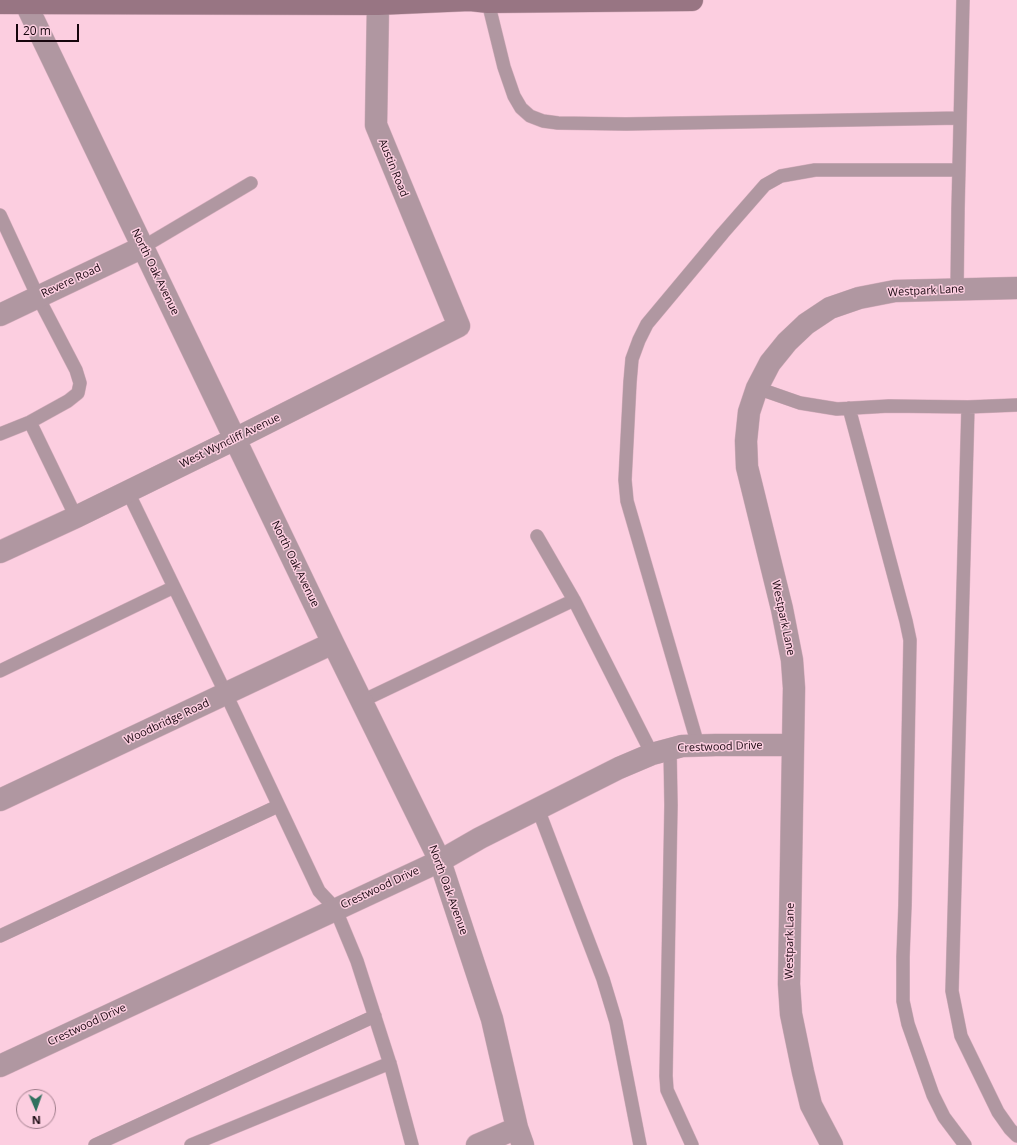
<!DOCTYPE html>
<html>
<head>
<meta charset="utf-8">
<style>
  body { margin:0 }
  #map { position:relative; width:1017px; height:1145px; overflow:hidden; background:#fccee0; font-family:"Open Sans",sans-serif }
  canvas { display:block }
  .north { position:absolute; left:16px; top:1089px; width:40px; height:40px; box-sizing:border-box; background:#fccee0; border:1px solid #a07e8c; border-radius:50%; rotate:178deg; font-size:11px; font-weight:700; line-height:16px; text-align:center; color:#16050d }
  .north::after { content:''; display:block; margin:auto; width:14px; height:18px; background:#31715f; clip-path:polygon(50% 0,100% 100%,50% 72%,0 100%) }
  .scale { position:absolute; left:16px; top:24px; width:63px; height:18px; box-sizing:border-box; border:2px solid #16050d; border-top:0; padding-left:5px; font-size:12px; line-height:14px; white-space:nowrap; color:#16050d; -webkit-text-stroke:3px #fccee0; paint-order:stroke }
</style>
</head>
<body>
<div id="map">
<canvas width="1017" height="1145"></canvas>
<div class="north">N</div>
<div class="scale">20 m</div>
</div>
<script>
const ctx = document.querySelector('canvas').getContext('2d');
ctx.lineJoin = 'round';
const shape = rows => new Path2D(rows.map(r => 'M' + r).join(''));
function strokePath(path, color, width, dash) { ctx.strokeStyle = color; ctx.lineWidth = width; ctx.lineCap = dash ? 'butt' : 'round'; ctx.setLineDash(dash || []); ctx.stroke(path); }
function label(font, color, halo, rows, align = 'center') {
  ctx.font = font + ' "Open Sans",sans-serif'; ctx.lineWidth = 3; ctx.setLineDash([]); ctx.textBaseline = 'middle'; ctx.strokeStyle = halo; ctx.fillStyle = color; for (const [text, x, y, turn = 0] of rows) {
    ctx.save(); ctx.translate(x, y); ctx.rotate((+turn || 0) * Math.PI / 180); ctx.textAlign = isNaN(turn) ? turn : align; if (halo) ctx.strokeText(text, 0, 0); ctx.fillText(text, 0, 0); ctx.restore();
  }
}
const lane = shape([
  [488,2,504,67,514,96,521,108,530,116,543,121,558,123,626,124,960,118],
  [0,215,38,297,76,370,80,383,78,393,68,401,30,422,0,434],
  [143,247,251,183],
  [957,290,958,209,963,0],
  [757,388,800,403,837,409,889,406,968,407,1017,405],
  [968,407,952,991,961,1036,998,1112,1010,1129,1017,1136],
  [849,408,906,621,910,640,905,905,903,957,903,1001,908,1024,933,1095,944,1117,965,1145],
  [30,422,76,517],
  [128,492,226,694,319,891,335,908,357,961,391,1067,412,1145],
  [537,536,574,600],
  [0,671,174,587],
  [362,701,574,600,652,754],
  [698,745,627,501,625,480,630,382,632,359,639,340,647,324,723,233,765,185,781,176,815,170,959,170],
  [670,749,671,805,666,1076,667,1090,692,1145],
  [538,809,603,979,616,1022,640,1145],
  [0,936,278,806],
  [95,1145,375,1016],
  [191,1145,390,1063]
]);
const street = shape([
  [25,2,333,643,440,861,492,1019,517,1128,523,1145],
  [0,315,143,247],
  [0,552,76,517,235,439,459,326,376,125,378,4],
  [0,800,333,643],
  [0,1066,440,861,480,838,619,768,652,754,682,746,716,745,792,745],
  [477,1145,517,1128],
  [832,1145,811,1105,803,1072,791,1014,789,984,794,688,792,660,782,609,747,467,746,441,749,412,757,388,770,363,787,342,806,324,830,308,859,298,895,291,1017,288]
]);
const secondary = shape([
  [0,3,378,4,470,0,488,2,692,0]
]);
strokePath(lane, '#d7aebe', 14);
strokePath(street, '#d7aebe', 23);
strokePath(secondary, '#d7aebe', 23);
strokePath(lane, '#b097a1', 13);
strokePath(street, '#b097a1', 22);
strokePath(secondary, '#987583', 22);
label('11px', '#16050d', '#fccee0', [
  ["Austin Road",393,168,68],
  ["North Oak Avenue",155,272,64],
  ["Revere Road",71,281,-25],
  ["Westpark Lane",926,291,-3],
  ["West Wyncliff Avenue",230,441,-26],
  ["North Oak Avenue",295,564,64],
  ["Westpark Lane",783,618,78],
  ["Woodbridge Road",167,722,-25],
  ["Crestwood Drive",720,747,-2],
  ["Crestwood Drive",380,888,-25],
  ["North Oak Avenue",448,890,70],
  ["Westpark Lane",790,941,-89],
  ["Crestwood Drive",87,1025,-25]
]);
</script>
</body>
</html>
